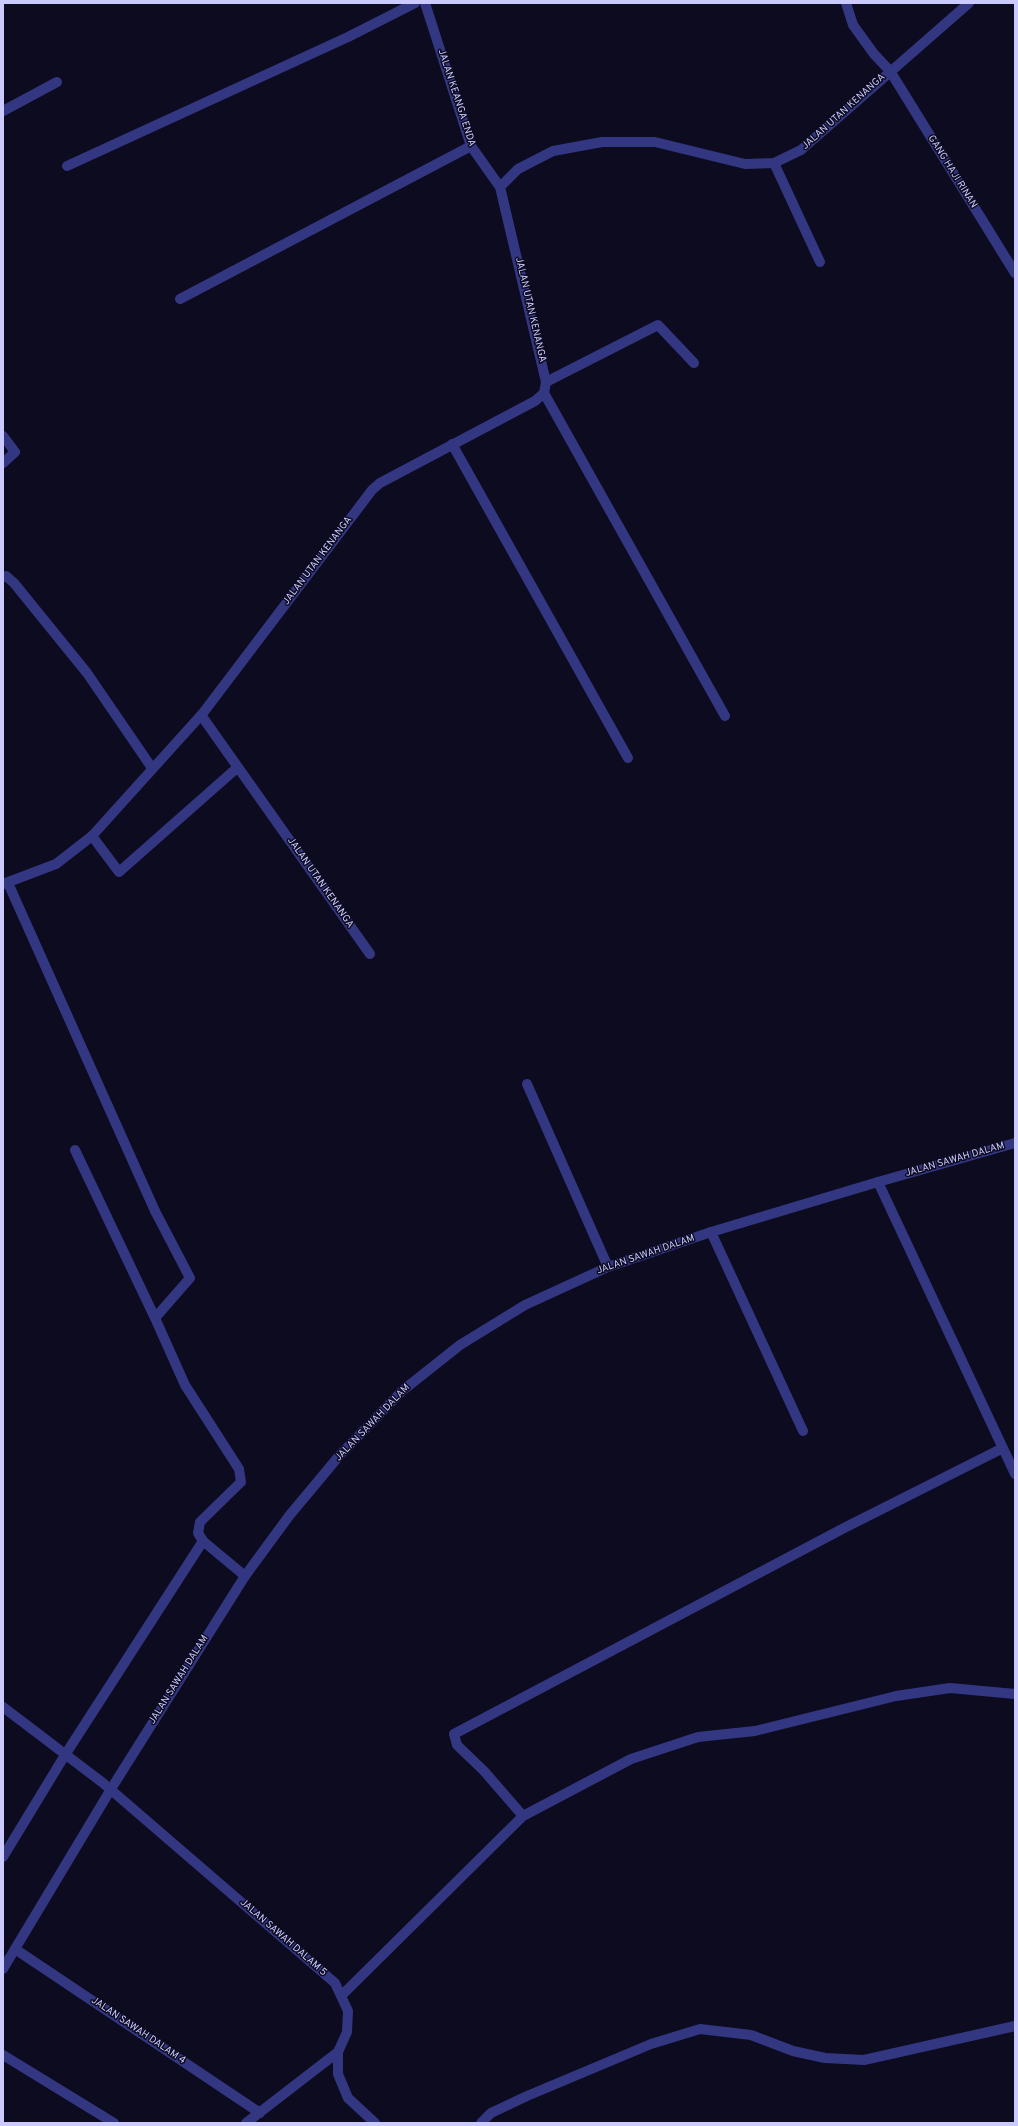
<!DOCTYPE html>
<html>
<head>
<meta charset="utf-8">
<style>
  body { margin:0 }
  #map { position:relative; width:1018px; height:2126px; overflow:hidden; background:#0d0b20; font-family:Overpass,sans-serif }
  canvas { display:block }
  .frame { position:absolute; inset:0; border:4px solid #cbcaff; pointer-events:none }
</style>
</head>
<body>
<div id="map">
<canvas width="1018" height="2126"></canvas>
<div class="frame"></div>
</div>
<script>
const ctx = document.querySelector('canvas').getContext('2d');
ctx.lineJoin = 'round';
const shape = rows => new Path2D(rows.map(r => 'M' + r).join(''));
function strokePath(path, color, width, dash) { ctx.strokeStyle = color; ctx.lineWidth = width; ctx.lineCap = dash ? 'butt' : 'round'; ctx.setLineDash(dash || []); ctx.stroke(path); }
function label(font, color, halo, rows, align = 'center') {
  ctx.font = font + ' Overpass,sans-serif'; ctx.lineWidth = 3; ctx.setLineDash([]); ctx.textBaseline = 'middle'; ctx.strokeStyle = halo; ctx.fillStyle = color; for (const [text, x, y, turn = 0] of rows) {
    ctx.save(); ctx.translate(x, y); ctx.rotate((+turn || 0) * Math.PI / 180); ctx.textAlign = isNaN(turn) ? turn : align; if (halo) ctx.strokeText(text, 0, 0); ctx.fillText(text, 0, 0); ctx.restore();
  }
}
strokePath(shape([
  [546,382,658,325,694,363],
  [452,444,628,758],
  [201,715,370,954],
  [92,836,119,872,238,767],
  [527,1084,608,1267],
  [75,1150,155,1318],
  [155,1211,190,1278,155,1318,185,1385,239,1469,241,1482,200,1522,198,1533,203,1541,245,1576]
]), '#333782', 10);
strokePath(shape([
  [425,3,471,146,500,187],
  [846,3,853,25,874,54,890,71,1015,273],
  [3,111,57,82],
  [774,163,820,262],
  [67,166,348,37,415,3],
  [180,299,471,146],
  [544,393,725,716],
  [3,436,15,452,3,463],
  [3,577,6,576,14,583,87,673,152,768],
  [8,883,155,1211],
  [3,884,56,864,92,836,203,713,372,490,380,483,535,401,544,393,546,382,500,187,518,169,553,151,602,142,655,142,745,164,774,163,801,150,969,3],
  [878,1182,1015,1474],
  [711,1232,803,1431],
  [3,1707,103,1783,335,1983,348,2011,347,2032,338,2052,338,2074,348,2098,375,2123],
  [523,1816,484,1771,457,1745,454,1734,846,1527,1003,1448],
  [3,1857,65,1755,203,1541],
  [15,1949,260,2113],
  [341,1996,523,1816,631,1759,698,1737,755,1731,896,1696,950,1688,1015,1694],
  [3,2055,114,2123],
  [246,2123,338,2052],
  [481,2123,491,2113,527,2096,651,2044,700,2029,751,2035,793,2051,825,2058,864,2060,1015,2026]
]), '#333782', 10);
strokePath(shape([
  [3,1969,111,1789,245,1576,289,1516,339,1456,402,1391,460,1345,525,1305,608,1267,711,1232,878,1182,1015,1143]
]), '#333782', 10);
label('10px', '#cbcaff', '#0d0b20', [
  ["JALAN KEANGA ENDA",456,98,72],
  ["JALAN UTAN KENANGA",844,112,-42],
  ["GANG HAJI RINAN",952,172,58],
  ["JALAN UTAN KENANGA",530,310,77],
  ["JALAN UTAN KENANGA",318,561,-53],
  ["JALAN UTAN KENANGA",320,883,55],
  ["JALAN SAWAH DALAM",955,1160,-16],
  ["JALAN SAWAH DALAM",646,1255,-19],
  ["JALAN SAWAH DALAM",373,1423,-46],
  ["JALAN SAWAH DALAM",179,1680,-58],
  ["JALAN SAWAH DALAM 5",283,1938,41],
  ["JALAN SAWAH DALAM 4",138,2031,34]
]);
</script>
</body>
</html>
